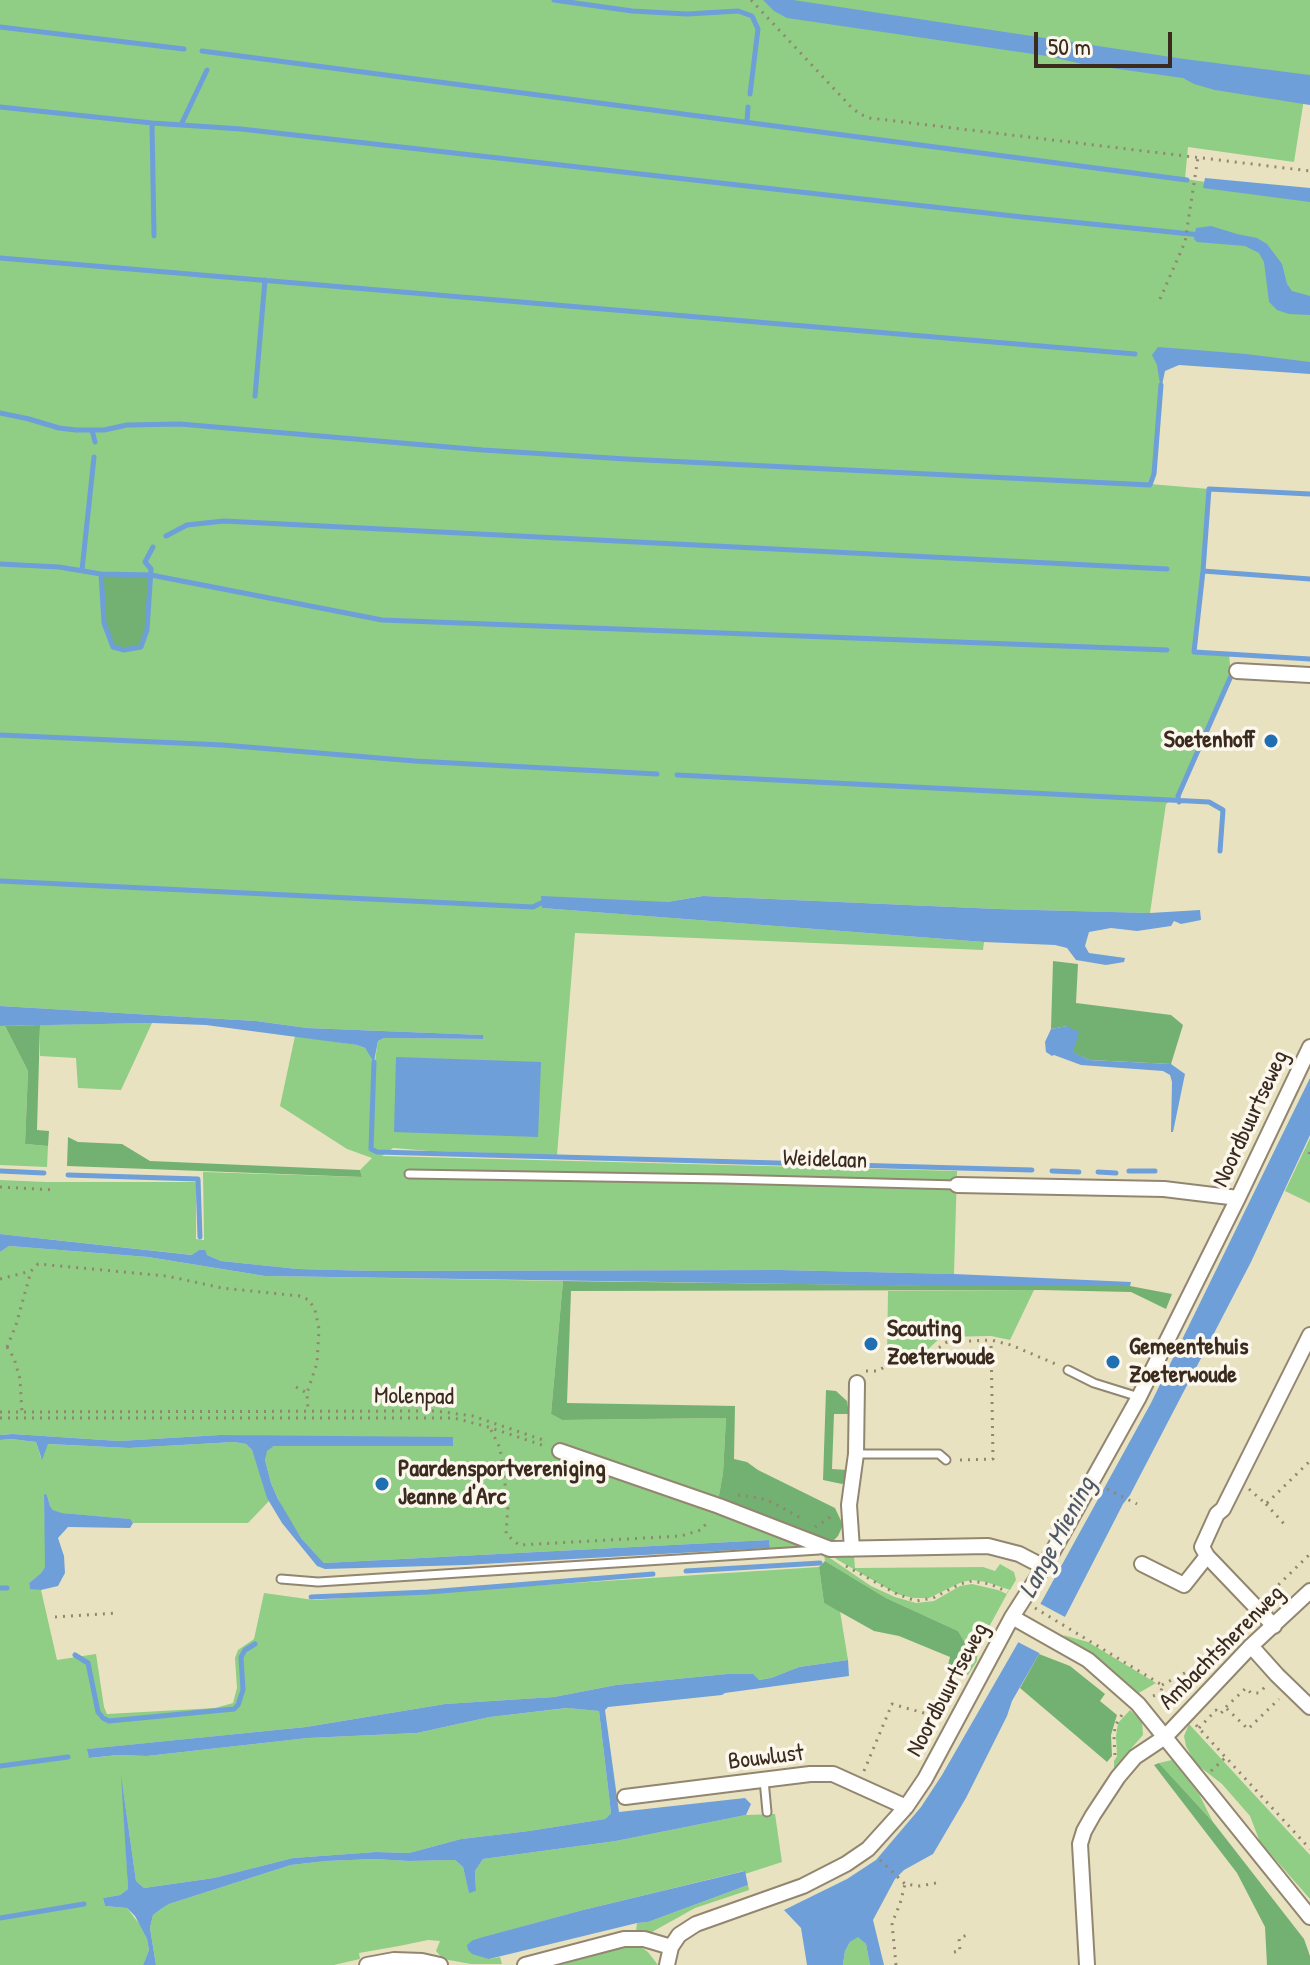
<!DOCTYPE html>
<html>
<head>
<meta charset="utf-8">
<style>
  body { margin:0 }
  #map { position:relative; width:1310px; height:1965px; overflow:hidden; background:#e9e2c1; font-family:"Patrick Hand",sans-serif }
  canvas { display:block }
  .scale { position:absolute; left:1034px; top:32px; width:138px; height:36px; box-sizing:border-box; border:4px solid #3b2a1e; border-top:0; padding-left:10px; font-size:24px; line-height:28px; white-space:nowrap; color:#3b2a1e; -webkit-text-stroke:6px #fbf7ec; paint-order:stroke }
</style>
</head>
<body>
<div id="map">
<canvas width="1310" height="1965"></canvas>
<div class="scale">50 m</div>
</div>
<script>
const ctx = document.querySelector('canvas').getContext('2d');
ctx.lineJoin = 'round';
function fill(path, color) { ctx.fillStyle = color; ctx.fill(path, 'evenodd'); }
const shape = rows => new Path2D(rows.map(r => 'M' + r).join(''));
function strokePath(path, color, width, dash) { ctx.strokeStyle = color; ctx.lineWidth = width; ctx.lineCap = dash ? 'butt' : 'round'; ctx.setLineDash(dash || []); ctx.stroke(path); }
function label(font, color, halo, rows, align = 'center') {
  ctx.font = font + ' "Patrick Hand",sans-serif'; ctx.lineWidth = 7; ctx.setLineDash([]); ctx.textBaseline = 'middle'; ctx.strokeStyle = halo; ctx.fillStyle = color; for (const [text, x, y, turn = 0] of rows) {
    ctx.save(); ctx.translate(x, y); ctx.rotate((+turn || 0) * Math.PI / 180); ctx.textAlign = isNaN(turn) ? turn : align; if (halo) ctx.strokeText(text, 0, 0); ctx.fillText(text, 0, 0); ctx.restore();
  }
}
fill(shape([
  [0,0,1310,0,1310,93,1305,93,1294,162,1188,147,1185,179,1310,197,1310,368,1163,357,1154,474,1150,484,1209,489,1203,571,1194,651,1229,654,1231,676,1178,796,1166,804,1150,913,998,909,703,896,667,902,541,903,543,908,984,942,983,950,575,933,557,1155,430,1151,393,1148,382,1156,957,1171,954,1274,781,1270,377,1271,298,1269,221,1261,207,1255,199,1250,193,1255,0,1234,0,1180,46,1182,196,1182,196,1239,204,1240,203,1172,362,1177,360,1170,372,1158,347,1149,280,1106,295,1036,357,1045,365,1048,375,1061,378,1041,384,1038,482,1039,483,1035,307,1028,256,1021,0,1006],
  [152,1023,121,1090,78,1088,76,1058,40,1056,40,1025],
  [0,1026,5,1026,28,1071,25,1144,48,1146,47,1167,0,1165],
  [1310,1138,1310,1203,1285,1191],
  [9,1246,148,1257,265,1276,563,1281,551,1414,562,1420,726,1418,723,1473,718,1501,832,1542,817,1548,770,1548,769,1540,324,1563,301,1538,285,1514,271,1483,265,1460,266,1451,274,1446,255,1436,220,1435,119,1441,13,1434,0,1435,0,1252],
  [1034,1290,1010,1340,991,1336,941,1337,921,1356,887,1357,888,1291],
  [11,1439,36,1442,41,1458,47,1444,129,1448,234,1442,246,1444,252,1450,269,1501,248,1523,133,1523,129,1519,61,1513,53,1510,50,1506,47,1495,44,1495,46,1560,45,1567,41,1573,29,1583,30,1588,41,1590,57,1660,96,1654,104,1707,107,1714,215,1708,233,1703,237,1688,235,1658,238,1650,254,1639,264,1593,314,1600,819,1567,824,1603,840,1611,848,1660,799,1667,771,1678,759,1680,727,1674,616,1685,554,1697,445,1704,306,1727,88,1749,90,1758,118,1755,147,1756,308,1738,417,1733,490,1717,568,1708,599,1711,611,1813,605,1819,529,1831,461,1839,409,1853,376,1852,293,1858,214,1878,144,1888,136,1881,123,1790,128,1889,120,1895,103,1898,105,1906,127,1908,140,1925,147,1939,149,1950,143,1965,0,1965,0,1440],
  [824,1554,871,1586,895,1597,916,1603,934,1601,960,1586,972,1584,998,1590,1007,1594,978,1647,977,1661,968,1675,963,1673,972,1654,958,1631,886,1598,825,1561],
  [835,1556,854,1556,855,1568,983,1567,995,1571,1000,1564,1014,1572,1016,1580,1010,1590,986,1582,972,1580,962,1582,929,1598,913,1598,897,1594,836,1559],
  [1063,1635,1088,1642,1156,1683,1137,1694],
  [1130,1710,1142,1721,1143,1735,1114,1768,1114,1761,1117,1756,1116,1736,1118,1723],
  [1189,1724,1310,1855,1310,1899,1260,1842,1250,1816,1222,1784,1195,1763,1186,1746,1184,1736],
  [1172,1760,1199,1794,1213,1822,1159,1763],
  [775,1814,782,1862,745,1874,744,1871,583,1910,473,1940,489,1959,500,1957,502,1964,471,1964,443,1959,436,1951,440,1941,428,1940,399,1946,359,1953,360,1959,334,1965,156,1965,150,1928,153,1915,161,1909,169,1904,291,1865,326,1861,374,1859,409,1861,455,1860,463,1867,469,1892,476,1891,475,1871,483,1859,616,1841,746,1815],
  [748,1885,749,1890,695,1908,652,1932,636,1931,637,1923,648,1922],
  [858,1936,866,1944,870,1965,843,1965,845,1951,850,1942],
  [630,1946,641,1947,648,1952,658,1965,548,1965]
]), '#8fce84');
fill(shape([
  [101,574,151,575,147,630,141,647,124,650,113,647,104,623],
  [1053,961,1078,964,1076,1003,1171,1015,1183,1025,1171,1064,1089,1060,1072,1052,1067,1026,1051,1029],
  [40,1025,37,1130,49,1131,48,1146,25,1144,28,1071,5,1026],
  [68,1137,78,1142,122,1144,150,1161,360,1170,362,1177,67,1166],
  [563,1281,965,1286,1130,1286,1172,1294,1166,1309,1131,1292,1041,1290,571,1291,567,1403,735,1406,734,1459,747,1462,758,1470,835,1508,843,1525,838,1536,832,1542,718,1501,723,1473,726,1418,562,1420,551,1414],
  [826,1390,836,1391,847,1401,849,1414,834,1414,832,1469,848,1470,848,1478,842,1484,823,1480],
  [825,1561,886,1598,958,1631,972,1654,963,1673,948,1665,950,1657,899,1636,874,1631,824,1603,819,1567],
  [1039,1654,1070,1666,1105,1694,1100,1701,1117,1715,1111,1735,1112,1756,1107,1762,1020,1688],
  [1159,1763,1213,1822,1304,1939,1310,1956,1310,1965,1267,1965,1265,1927,1237,1873,1154,1765]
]), '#73b172');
fill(shape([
  [763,0,793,0,1184,59,1310,75,1310,105,1215,90,1194,84,1183,78,1082,64,1047,56,787,18,774,11],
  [1205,178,1310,188,1310,202,1203,188],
  [1211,226,1237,234,1257,238,1267,244,1282,264,1287,284,1292,291,1310,296,1310,315,1289,314,1277,310,1269,302,1264,262,1259,253,1245,246,1197,242,1194,239,1196,228],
  [1158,347,1246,354,1310,362,1310,374,1179,365,1165,371,1161,390,1157,365,1152,355],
  [541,896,667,902,703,896,998,909,1150,913,1200,910,1201,920,1181,924,1174,921,1171,926,1137,931,1111,928,1089,932,1085,946,1089,953,1125,958,1124,962,1106,965,1076,960,1067,948,1055,945,984,942,542,908],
  [0,1006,256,1021,307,1028,483,1035,483,1039,384,1038,378,1041,374,1062,365,1048,357,1045,206,1025,152,1023,0,1026],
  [1067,1026,1079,1032,1073,1052,1089,1060,1171,1064,1185,1074,1173,1132,1171,1132,1172,1082,1170,1075,1163,1071,1081,1065,1054,1055,1052,1056,1046,1052,1045,1042,1051,1029],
  [396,1057,541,1062,538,1137,394,1132],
  [1310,1078,1310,1135,1251,1262,1130,1495,1123,1504,1065,1617,1039,1654,1012,1701,1007,1716,966,1798,933,1854,904,1870,895,1879,873,1920,884,1965,870,1965,866,1944,858,1937,850,1942,845,1951,843,1965,807,1965,801,1928,784,1910,847,1879,876,1860,921,1807,942,1775,1042,1601,1151,1403],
  [0,1234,192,1255,199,1250,205,1250,207,1255,221,1261,298,1269,377,1271,781,1270,954,1274,1131,1282,1130,1286,927,1286,265,1276,148,1257,9,1246,0,1252],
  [13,1434,119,1441,220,1435,453,1437,453,1446,274,1446,267,1451,265,1460,271,1483,278,1499,301,1538,324,1563,769,1540,770,1548,465,1565,325,1569,317,1566,282,1523,267,1498,252,1450,246,1444,234,1442,129,1448,48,1444,42,1460,36,1442,11,1439,0,1440,0,1435],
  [44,1494,47,1495,50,1506,53,1510,62,1513,130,1519,133,1523,130,1528,68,1527,58,1538,64,1556,65,1573,58,1586,41,1590,30,1589,29,1583,41,1573,45,1567],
  [848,1660,849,1676,725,1693,722,1695,608,1707,605,1710,619,1812,745,1798,751,1804,746,1815,616,1841,483,1859,475,1871,476,1891,469,1893,463,1867,455,1860,409,1861,374,1859,326,1861,291,1865,169,1904,161,1909,153,1915,150,1928,156,1965,143,1965,149,1950,147,1939,135,1916,127,1908,105,1906,103,1898,120,1895,128,1889,121,1775,136,1881,144,1888,214,1878,293,1858,376,1852,409,1853,461,1839,529,1831,605,1819,611,1813,599,1711,567,1708,490,1717,417,1733,308,1738,147,1756,118,1755,89,1758,87,1749,306,1727,445,1704,554,1697,616,1685,727,1674,753,1674,759,1680,771,1678,799,1667],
  [745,1871,748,1885,648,1922,637,1923,489,1959,472,1954,468,1950,467,1945,473,1940,483,1937,583,1910]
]), '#6e9fd8');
fill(shape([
  [1037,1602,1065,1617,1067,1614,1069,1615,1043,1655,1014,1640]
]), '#e9e2c1');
strokePath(shape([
  [554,0,632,11,687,14,738,11,752,16,758,29,750,94],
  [0,27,184,49],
  [202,51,1187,180],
  [0,107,152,123,241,129,1022,217,1201,235],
  [747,121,748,107],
  [152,123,154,236],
  [181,125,207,70],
  [0,258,1135,354],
  [255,396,265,280],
  [0,413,29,419,59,428,76,430,104,430,127,425,180,424,483,450,626,459,1150,485,1154,474,1161,385],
  [92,430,95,442],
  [1310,494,1209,489,1203,571,1194,652,1310,659],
  [166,536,187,525,224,521,1167,569],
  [0,564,59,567,101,574,151,575,382,620,1167,650],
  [82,570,94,457],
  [1203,571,1310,579],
  [101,574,104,623,113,647,124,650,141,647,147,630,151,569,145,562,153,547],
  [0,735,223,745,415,761,657,774],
  [677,775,1209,802,1223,810,1220,851],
  [1179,802,1178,796,1231,676],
  [0,881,533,907,541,903],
  [374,1062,371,1149,377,1152,1032,1170],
  [0,1171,44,1173],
  [1052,1171,1079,1172],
  [1129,1171,1155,1171],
  [1098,1172,1116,1173],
  [68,1175,198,1179,200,1237],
  [686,1571,820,1563],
  [0,1588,7,1588],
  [311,1597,428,1592,653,1574],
  [75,1655,88,1663,98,1712,103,1718,109,1721,234,1709,238,1705,243,1690,241,1657,245,1650,255,1644],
  [0,1766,68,1757],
  [0,1918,84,1904]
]), '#6e9fd8', 5);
const lane = shape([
  [409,1174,724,1179,957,1185],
  [1068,1370,1094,1383,1139,1397],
  [856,1454,939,1454,946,1460],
  [281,1579,318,1582,819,1550],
  [764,1780,767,1812]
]);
const street = shape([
  [1237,671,1310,675],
  [957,1185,1164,1189,1238,1198],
  [560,1451,719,1506,830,1549,988,1546,1019,1554,1044,1567],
  [852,1549,849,1505,856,1454,857,1383],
  [1142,1564,1184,1585,1207,1556],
  [1012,1617,1088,1660,1138,1704,1310,1917],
  [1274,1626,1207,1556,1202,1547,1217,1514,1223,1509,1310,1335],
  [1251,1646,1277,1675,1310,1707],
  [625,1797,810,1774,833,1774,906,1807],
  [367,1965,394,1960,422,1961,440,1965],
  [525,1965,624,1939,644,1939,671,1947],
  [667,1965,671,1947,679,1935,696,1924,803,1886,846,1864,868,1849,906,1807,925,1779,1012,1617,1044,1567,1139,1397,1238,1198,1310,1047],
  [1087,1965,1080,1844,1084,1831,1093,1815,1118,1777,1135,1757,1165,1737,1251,1646,1310,1591]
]);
strokePath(lane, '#928670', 11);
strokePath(street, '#928670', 18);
strokePath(shape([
  [751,0,852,108,860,114,870,118,1310,171],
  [1160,299,1185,242,1198,157],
  [1309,1154,1310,1151],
  [0,1187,55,1190],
  [0,1279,31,1271],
  [7,1347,16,1325,31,1271,38,1264,167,1276,222,1288,300,1296,309,1300,315,1310,319,1329,317,1363,307,1393,308,1411],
  [7,1347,14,1358,20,1379,22,1413],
  [866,1371,878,1371,897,1359,923,1359,947,1342,991,1340,1011,1345,1058,1365],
  [296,1387,307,1393],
  [0,1412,436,1411,473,1416,546,1441],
  [0,1418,454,1418,488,1427,545,1446],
  [491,1430,500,1448,508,1506,506,1534,519,1545,681,1536,701,1530,709,1520],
  [960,1460,993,1459,991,1340],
  [1107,1489,1137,1504],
  [1249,1489,1266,1504,1310,1461],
  [738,1495,760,1498,774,1503,804,1520],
  [1266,1504,1285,1525],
  [815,1527,835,1514],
  [846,1566,897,1594,916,1601,933,1598,960,1584,972,1581,990,1584,1008,1592],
  [1267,1596,1310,1554],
  [1035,1608,1162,1685,1161,1693],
  [55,1617,118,1613],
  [1162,1685,1194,1668,1207,1658,1247,1619],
  [1153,1696,1161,1693,1174,1702],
  [1226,1707,1246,1688,1251,1693,1259,1693,1266,1686],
  [1196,1725,1310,1849],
  [1199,1728,1216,1710,1220,1714,1226,1708,1248,1729,1279,1699],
  [1115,1755,1114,1740,1115,1726,1123,1713],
  [864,1771,892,1704,938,1717],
  [1211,1771,1226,1757],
  [880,1860,905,1884,920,1886,936,1883],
  [954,1952,960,1951,959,1938,970,1934],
  [896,1965,892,1923,900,1904,905,1884]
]), '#928670', 3, [2, 6]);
strokePath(lane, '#fff', 7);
strokePath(street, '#fff', 14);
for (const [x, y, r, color] of [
  [1271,741,8,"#1f6fb2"],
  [871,1344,8,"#1f6fb2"],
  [1113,1362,8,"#1f6fb2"],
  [382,1484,8,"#1f6fb2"]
]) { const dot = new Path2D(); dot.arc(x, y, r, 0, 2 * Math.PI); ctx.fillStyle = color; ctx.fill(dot); strokePath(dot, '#fbf7ec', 3); }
label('bold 24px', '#3b2a1e', '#fbf7ec', [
  ["Soetenhoff",1255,741,"right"],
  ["Scouting",887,1330],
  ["Zoeterwoude",887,1358],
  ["Gemeentehuis",1129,1348],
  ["Zoeterwoude",1129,1376],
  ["Paardensportvereniging",398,1470],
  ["Jeanne d'Arc",398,1498]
], 'left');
label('24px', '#3b2a1e', '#fbf7ec', [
  ["Noordbuurtseweg",1251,1119,-65],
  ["Weidelaan",825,1160,2],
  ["Molenpad",414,1397,1],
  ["Ambachtsherenweg",1222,1648,-45],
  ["Noordbuurtseweg",948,1690,-62],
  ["Bouwlust",766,1758,-7]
]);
label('italic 26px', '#4f5968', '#fbf7ec', [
  ["Lange Miening",1058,1538,-62]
]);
</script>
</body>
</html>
